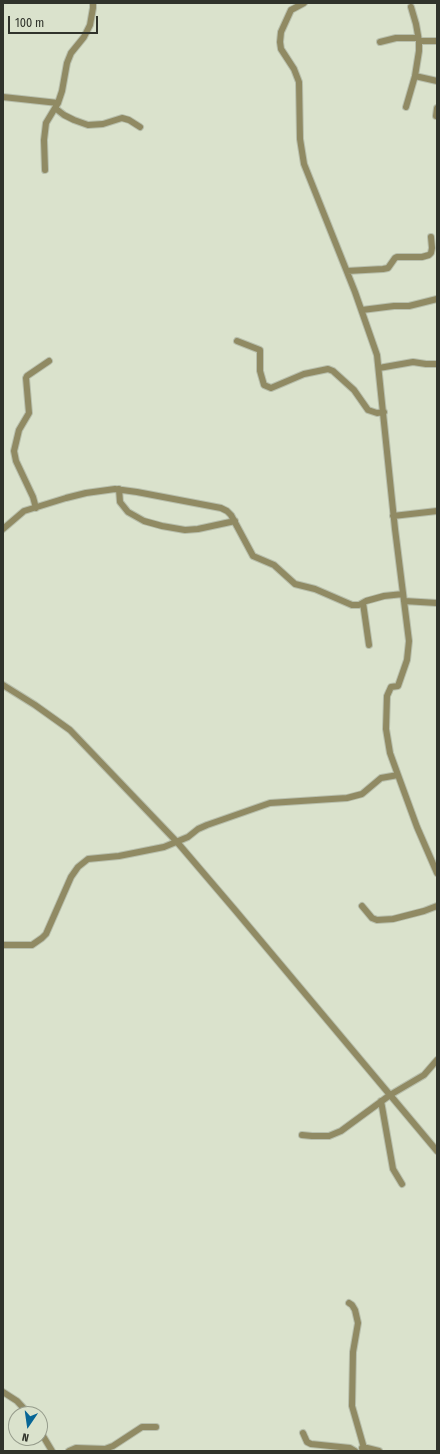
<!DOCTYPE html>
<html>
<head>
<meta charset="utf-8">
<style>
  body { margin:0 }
  #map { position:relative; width:440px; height:1454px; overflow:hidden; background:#dae2cc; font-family:"Fira Sans Condensed",sans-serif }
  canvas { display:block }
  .frame { position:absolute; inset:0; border:4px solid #30332b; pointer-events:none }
  .north { position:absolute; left:8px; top:1406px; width:40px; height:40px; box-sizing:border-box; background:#dae2cc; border:1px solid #969c8c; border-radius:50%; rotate:193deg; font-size:11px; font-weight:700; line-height:16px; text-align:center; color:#30332b }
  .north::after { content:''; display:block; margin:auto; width:14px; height:18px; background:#076696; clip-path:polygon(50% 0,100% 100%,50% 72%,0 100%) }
  .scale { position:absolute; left:8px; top:16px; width:90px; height:18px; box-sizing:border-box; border:2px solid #30332b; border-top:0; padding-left:5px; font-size:12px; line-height:14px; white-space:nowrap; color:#30332b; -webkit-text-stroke:3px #dae2cc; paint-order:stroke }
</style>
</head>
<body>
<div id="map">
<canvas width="440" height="1454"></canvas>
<div class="frame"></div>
<div class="north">N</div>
<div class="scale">100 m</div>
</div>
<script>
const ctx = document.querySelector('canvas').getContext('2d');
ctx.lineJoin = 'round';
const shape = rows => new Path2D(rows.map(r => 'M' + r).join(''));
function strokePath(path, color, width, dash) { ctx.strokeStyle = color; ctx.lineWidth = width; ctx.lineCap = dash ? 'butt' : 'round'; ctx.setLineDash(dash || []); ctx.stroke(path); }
const street = shape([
  [304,3,291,10,281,32,280,42,281,49,294,69,299,82,300,139,304,164,355,292,377,355,395,529,409,641,407,660,398,686,391,687,387,696,386,729,390,753,398,775,417,827,437,873],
  [411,7,416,24,419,41,437,41],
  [380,42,396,38,418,38],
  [415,76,437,81],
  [3,97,58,103],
  [406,107,415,76,419,51,419,41],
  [55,108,64,115,74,120,88,125,103,124,122,118,129,120,140,127],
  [436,116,437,108],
  [45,170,44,140,46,123,58,103,62,91,67,63,71,53,84,37,90,25,93,8,93,3],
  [347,271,383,269,388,268,395,258,397,257,422,257,429,255,431,253,432,248,431,237],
  [362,310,394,306,409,306,437,299],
  [237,341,260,350,260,371,264,385,271,388,304,374,328,369,333,371,354,390,368,410,377,413,384,412],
  [379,368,413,362,426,364,437,364],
  [119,489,120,502,128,512,144,521,162,526,185,530,198,529,235,521],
  [36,508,33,497,16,461,14,451,19,430,29,413,26,378,27,376,49,361],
  [393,516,437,511],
  [3,529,24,511,66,498,86,493,115,489,137,492,221,508,227,511,231,515,253,556,274,565,295,584,315,589,352,605,359,605,366,601,384,596,403,594],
  [404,601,437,603],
  [363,603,369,645],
  [3,685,35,705,70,730,177,842,235,910,437,1151],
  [362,906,372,918,377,920,393,919,424,911,437,906],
  [3,945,32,945,42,938,46,934,71,877,78,867,88,859,119,856,164,847,188,837,198,829,207,825,270,803,347,798,362,794,381,778,398,775],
  [381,1101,393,1169,402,1184],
  [302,1135,312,1136,329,1136,341,1131,390,1095,424,1075,437,1060],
  [349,1303,352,1305,355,1310,358,1323,353,1352,352,1406,364,1448],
  [3,1392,17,1401,29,1414],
  [40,1431,52,1451],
  [303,1433,307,1442,311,1444,350,1448,355,1451],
  [362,1448,367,1448,379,1451],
  [69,1451,76,1448,105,1449,113,1446,142,1427,156,1427]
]);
strokePath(street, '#b8bfac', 8);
strokePath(street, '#908a63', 6);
</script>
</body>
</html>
